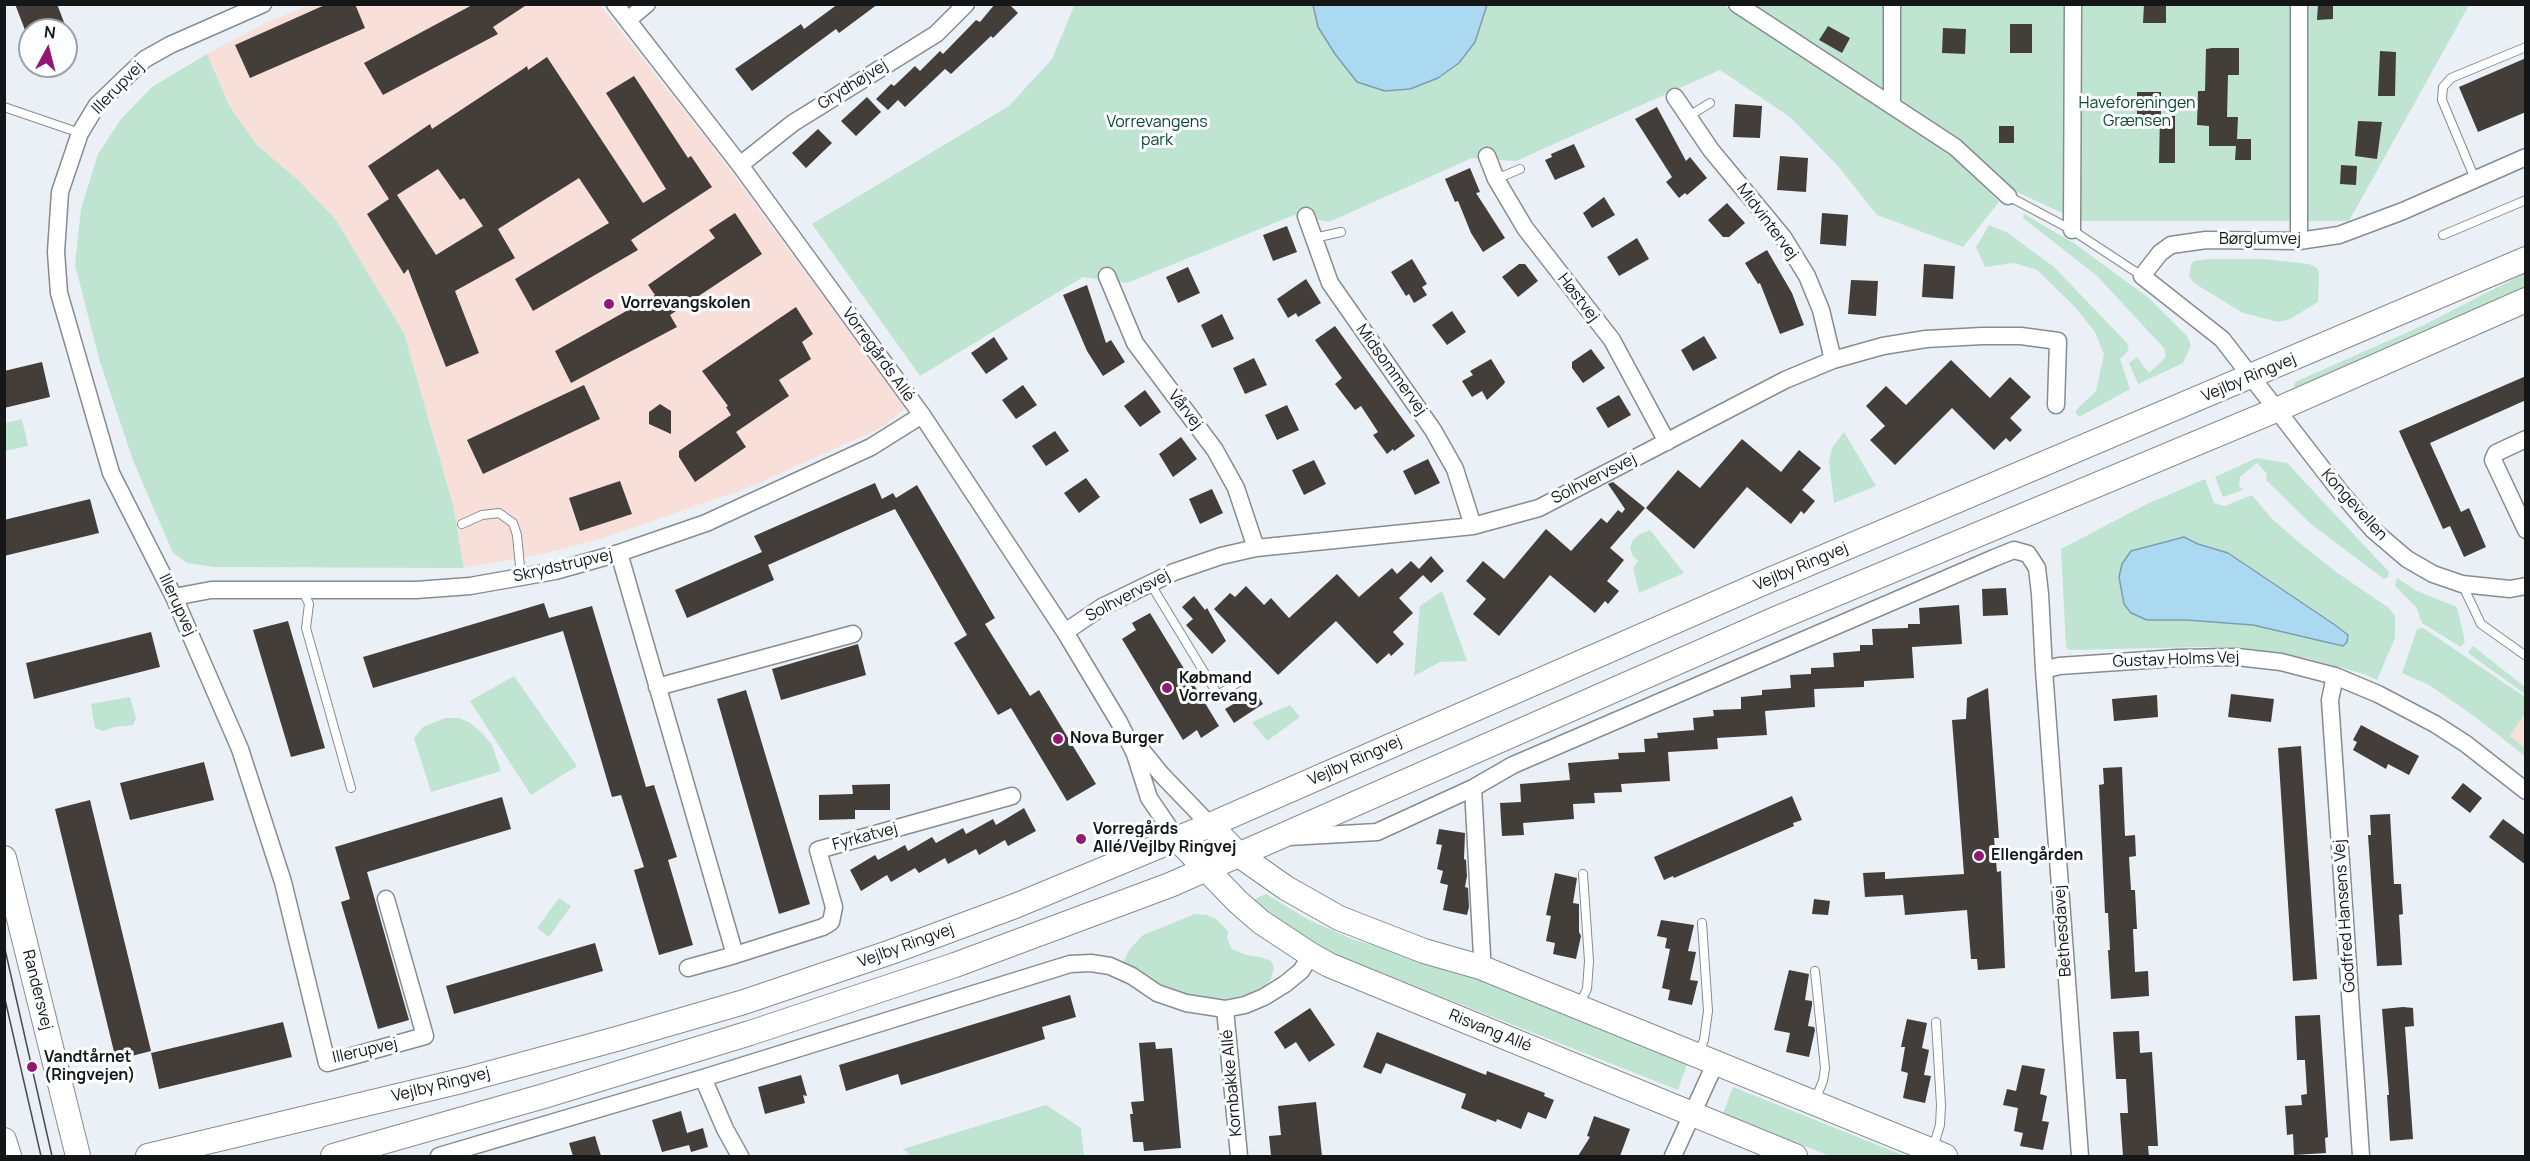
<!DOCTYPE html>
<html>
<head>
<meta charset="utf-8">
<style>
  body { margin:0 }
  #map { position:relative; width:2530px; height:1161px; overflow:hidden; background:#eaf0f6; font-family:Manrope,sans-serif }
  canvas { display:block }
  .frame { position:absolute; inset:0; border:6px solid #141618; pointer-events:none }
  .north { position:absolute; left:18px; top:18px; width:60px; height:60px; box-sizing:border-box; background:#fcfdfe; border:2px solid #9fa1a2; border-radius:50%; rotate:7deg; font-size:16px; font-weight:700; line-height:24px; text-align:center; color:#141618 }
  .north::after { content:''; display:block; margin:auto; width:21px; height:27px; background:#941772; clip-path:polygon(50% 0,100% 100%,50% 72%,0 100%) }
</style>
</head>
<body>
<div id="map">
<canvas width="2530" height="1161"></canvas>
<div class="frame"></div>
<div class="north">N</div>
</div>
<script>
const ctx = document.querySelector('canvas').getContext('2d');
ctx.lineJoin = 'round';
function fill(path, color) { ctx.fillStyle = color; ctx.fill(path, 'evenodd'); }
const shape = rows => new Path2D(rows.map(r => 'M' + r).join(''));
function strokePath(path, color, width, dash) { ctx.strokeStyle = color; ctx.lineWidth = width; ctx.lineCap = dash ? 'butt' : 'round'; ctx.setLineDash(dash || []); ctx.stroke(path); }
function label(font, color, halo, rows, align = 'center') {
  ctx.font = font + ' Manrope,sans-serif'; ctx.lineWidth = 6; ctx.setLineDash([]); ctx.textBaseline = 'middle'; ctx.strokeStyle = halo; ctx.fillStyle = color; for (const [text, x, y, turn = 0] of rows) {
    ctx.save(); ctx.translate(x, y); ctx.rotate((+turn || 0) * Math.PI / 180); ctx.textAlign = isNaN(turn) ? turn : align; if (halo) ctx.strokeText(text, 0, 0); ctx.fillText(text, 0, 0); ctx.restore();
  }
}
fill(shape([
  [310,5,600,5,711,145,906,408,881,428,745,489,597,540,538,555,464,568,453,505,404,333,336,220,298,180,256,144,229,105,207,54,265,23],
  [2525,713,2525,748,2510,736]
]), '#f9dfd9');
fill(shape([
  [1075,4,1723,5,1948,151,1999,202,1963,247,1877,215,1837,165,1790,117,1720,70,1516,161,1472,158,1329,222,1294,215,1127,283,1083,277,920,376,812,224,1009,106,1052,59],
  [1751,5,2469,5,2349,221,2080,221,2008,188,1957,137],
  [207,54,229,105,256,144,298,180,336,220,404,333,453,505,464,568,214,567,187,563,173,553,134,463,100,362,75,265,81,209,98,154,121,119,152,87],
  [2024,214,2075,244,2149,298,2187,336,2191,345,2183,363,2138,384,2129,363,2137,357,2149,373,2166,357,2164,348,2096,275,2023,218],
  [1989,225,2008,233,2054,267,2127,343,2129,350,2120,359,2130,389,2079,417,2075,411,2096,391,2104,354,2095,332,2076,308,2037,270,2014,263,1985,267,1976,247],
  [2209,259,2263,259,2309,264,2317,268,2319,273,2318,302,2290,319,2278,322,2243,313,2194,283,2189,277,2191,264,2194,261],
  [2525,273,2525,287,2297,388,2294,386,2295,382,2426,324],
  [22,419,28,446,5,451,5,423],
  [1844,432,1876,486,1834,503,1829,462,1832,448],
  [2257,458,2287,463,2389,572,2388,577,2384,579,2380,576,2311,524,2266,480,2267,474,2257,463,2240,477,2239,485,2243,490,2223,497,2215,477],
  [2205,479,2214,503,2225,506,2252,495,2272,519,2296,540,2336,572,2389,608,2395,616,2395,638,2377,680,2364,674,2306,658,2255,650,2201,647,2069,650,2066,647,2061,549,2145,505],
  [2192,539,2198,544,2228,553,2335,625,2343,646,2254,625,2186,620,2147,620],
  [1650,530,1684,573,1639,593,1633,568,1638,561,1632,555,1630,548,1633,540,1640,534],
  [2397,578,2417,591,2457,607,2465,641,2461,647,2422,623,2416,607,2395,586],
  [1442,591,1467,661,1440,662,1414,676,1420,606],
  [2423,628,2525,697,2525,713,2510,736,2525,748,2525,756,2474,716,2429,685,2402,673,2417,629],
  [2473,646,2525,687,2525,694,2468,653],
  [514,676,577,766,531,795,470,701],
  [130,697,136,718,133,725,115,727,103,731,95,728,91,704],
  [1290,705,1300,717,1267,741,1252,722],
  [445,718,458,718,469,722,482,733,492,745,501,771,431,792,414,738,423,727],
  [1266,894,1307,919,1352,939,1460,971,1687,1064,1678,1090,1336,955,1304,937,1251,901],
  [559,898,571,906,549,937,537,928],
  [1195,914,1207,915,1216,919,1228,931,1227,939,1232,949,1246,955,1260,957,1271,961,1274,968,1271,979,1265,986,1245,995,1225,999,1189,996,1156,984,1145,974,1123,963,1129,950,1143,935],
  [1733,1087,1905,1156,1830,1156,1723,1113],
  [1046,1105,1081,1128,1084,1156,911,1156,903,1149]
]), '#c0e4d2');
const water = shape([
  [1313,5,1313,4,1487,5,1475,42,1459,63,1438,78,1410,89,1385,91,1357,82,1335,54,1318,27,1313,5],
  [2184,537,2198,544,2228,553,2335,625,2348,635,2347,642,2343,646,2253,625,2186,620,2147,620,2131,613,2124,604,2119,577,2122,564,2131,551,2184,537]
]);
fill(water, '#abd9f1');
strokePath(water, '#7e9eb0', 1.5);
fill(shape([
  [15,4,57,4,67,30,25,30],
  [327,4,355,4,365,28,250,78,235,45],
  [474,4,528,4,493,27,498,34,383,95,364,63],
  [838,4,878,4,839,33,836,29,752,91,735,69,801,24,804,29],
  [995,4,1009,4,1018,13,993,38,991,36,951,74,945,69,905,107,898,100,888,110,876,99,891,84,894,86,915,66,920,71,940,51,943,54,976,20,980,22],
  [2144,4,2166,4,2166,23,2143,23],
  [2318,4,2333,4,2333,19,2317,20],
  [2010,24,2032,24,2032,53,2010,53],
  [1828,26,1850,38,1842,53,1819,40],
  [1943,28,1966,29,1965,54,1942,53],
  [2212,48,2239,48,2239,75,2228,75,2227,117,2238,117,2237,139,2251,139,2251,160,2235,160,2236,146,2209,146,2209,126,2197,125,2198,91,2205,91,2206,49],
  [2380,51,2396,52,2395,96,2378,96],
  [547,57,643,203,666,189,606,93,634,76,688,158,691,156,712,187,631,240,638,250,533,311,515,279,609,223,579,178,498,229,515,258,455,291,479,353,446,367,408,269,404,274,367,214,389,199,368,166,430,124,432,129,523,69,527,66,528,70],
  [438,169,460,200,464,198,483,226,436,255,397,195],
  [2526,58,2526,112,2478,132,2459,87],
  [2137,92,2161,92,2161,116,2137,116],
  [867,97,881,112,856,136,841,121],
  [1735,104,1762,106,1760,138,1733,137],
  [1657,107,1686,161,1690,157,1707,178,1687,195,1685,193,1679,198,1666,182,1672,177,1635,119],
  [2160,116,2175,116,2175,163,2159,163],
  [2358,121,2382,122,2377,159,2355,156],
  [1999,126,2014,126,2014,143,1999,143],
  [818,129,832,143,806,168,792,153],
  [1574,144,1585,167,1555,180,1545,160,1552,157,1551,154],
  [1780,156,1808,158,1806,192,1777,190],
  [2341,165,2357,166,2356,185,2340,184],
  [1470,168,1480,192,1476,193,1505,238,1483,252,1471,233,1458,201,1455,202,1445,179],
  [1604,197,1615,215,1592,228,1583,213],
  [1727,203,1745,223,1729,237,1723,237,1708,220],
  [735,213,762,254,670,315,677,327,571,383,555,351,655,295,648,285,715,238,709,230],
  [1822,213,1848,215,1846,246,1820,244],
  [1287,226,1297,252,1273,261,1263,235],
  [1637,238,1649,259,1619,276,1607,257],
  [1767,250,1792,293,1804,325,1780,334,1760,283,1758,284,1745,263],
  [1412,259,1427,284,1422,287,1427,295,1414,303,1409,294,1406,296,1391,272],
  [1519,264,1525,264,1538,281,1518,297,1502,277],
  [1924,264,1955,266,1953,299,1922,297],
  [1188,267,1200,293,1178,303,1166,277],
  [1306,279,1321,303,1298,317,1296,313,1288,318,1277,299],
  [1851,280,1878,281,1876,316,1848,314],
  [1087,285,1106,343,1111,340,1125,362,1103,376,1087,351,1063,295],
  [796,307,813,334,802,342,811,359,779,380,789,396,736,432,746,447,695,482,679,457,679,451,731,415,726,407,728,406,702,371],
  [1452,311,1466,332,1447,345,1432,325],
  [1222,314,1234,339,1212,348,1201,325],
  [1335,326,1415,436,1394,451,1393,449,1387,454,1373,435,1378,432,1361,406,1355,410,1335,384,1342,378,1315,340],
  [1704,336,1717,358,1693,371,1681,350],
  [994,337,1008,359,986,374,971,353],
  [1591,349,1605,368,1583,383,1572,368,1572,362],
  [1254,358,1267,385,1245,394,1233,368],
  [1491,359,1505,382,1504,384,1487,400,1482,391,1472,397,1462,381,1473,375,1470,371],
  [1951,360,1990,398,2010,377,2031,397,2010,418,2022,430,2010,442,2006,438,1994,450,1952,408,1895,465,1870,440,1885,426,1866,406,1886,386,1906,405],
  [42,362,50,397,4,408,4,371],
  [2526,376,2526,400,2430,443,2461,512,2469,508,2486,547,2464,557,2450,526,2443,529,2399,431],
  [584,385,600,419,483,474,467,440],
  [1023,385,1037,405,1016,419,1002,400],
  [1145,390,1161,412,1140,427,1124,406],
  [1619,395,1631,415,1608,428,1596,408],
  [660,404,671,411,671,434,649,424,649,412],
  [1287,405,1299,430,1277,440,1265,415],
  [1055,431,1069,451,1046,466,1032,446],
  [1181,437,1197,459,1173,477,1159,454],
  [1742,439,1781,472,1799,450,1821,468,1802,490,1815,501,1804,514,1801,511,1791,524,1747,487,1694,549,1646,508,1678,470,1700,488],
  [1428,459,1440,483,1415,495,1403,471],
  [1314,460,1326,484,1304,495,1292,470],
  [1086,478,1100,497,1079,513,1064,493],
  [620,481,632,514,580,531,569,498],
  [1613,482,1645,508,1610,548,1624,560,1607,581,1619,591,1608,604,1605,601,1595,613,1550,575,1499,636,1473,614,1486,599,1466,581,1483,561,1504,579,1546,529,1571,551,1601,518,1607,523,1618,510,1622,513,1625,509,1608,484],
  [875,483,882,499,893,493,896,498,917,485,995,618,985,624,1030,696,1039,690,1096,784,1067,801,1011,708,998,715,954,643,967,635,895,509,768,565,774,580,687,618,675,590,762,552,754,536],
  [1212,489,1223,513,1200,524,1189,499],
  [90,499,99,533,4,556,4,520],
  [1431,556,1444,571,1431,583,1423,575,1399,598,1413,613,1393,632,1404,644,1391,656,1389,653,1377,664,1336,621,1278,675,1214,609,1230,593,1235,597,1246,586,1264,605,1271,598,1289,618,1337,574,1359,597,1392,568,1397,574,1411,561,1419,569],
  [2006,588,2008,615,1983,616,1982,589],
  [1194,596,1205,610,1207,608,1226,641,1212,654,1186,625,1193,619,1182,607],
  [544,603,549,618,592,606,646,787,654,785,677,857,668,860,693,945,659,955,634,870,644,867,621,795,612,797,563,631,373,688,363,657],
  [1959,605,1962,644,1912,647,1914,678,1864,681,1864,687,1814,689,1815,707,1765,711,1767,735,1717,738,1718,749,1668,752,1670,781,1621,784,1622,792,1594,793,1595,803,1573,804,1574,819,1523,823,1524,835,1502,836,1500,803,1521,802,1520,784,1570,780,1568,763,1619,759,1618,753,1645,752,1644,739,1658,738,1657,733,1694,730,1693,718,1714,716,1713,710,1741,709,1741,697,1762,695,1762,690,1791,688,1790,675,1811,674,1811,668,1834,667,1833,653,1860,651,1860,645,1873,645,1872,629,1908,628,1908,624,1920,624,1919,608],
  [1150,613,1219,726,1201,738,1197,730,1183,740,1122,639,1136,630,1132,623],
  [288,621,325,748,291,757,253,630],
  [151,632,160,667,34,699,26,663],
  [858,644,866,675,781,700,772,669],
  [1988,688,1999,838,1994,838,1997,872,2001,871,2005,968,1978,970,1977,959,1971,959,1967,910,1905,915,1903,895,1865,897,1863,873,1885,872,1885,879,1964,874,1952,720,1966,719,1967,698],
  [746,690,810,904,779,914,717,699],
  [1255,691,1263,704,1234,723,1225,709],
  [2231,694,2274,699,2271,722,2228,717],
  [2157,695,2158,717,2114,721,2112,699],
  [2361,725,2419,756,2409,775,2388,764,2386,769,2353,750,2357,742,2353,740],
  [2301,746,2317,979,2293,981,2278,748],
  [204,762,214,800,130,820,120,783],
  [2122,767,2125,836,2135,835,2136,856,2129,857,2131,890,2135,890,2137,929,2133,929,2135,972,2148,971,2149,996,2111,999,2108,950,2110,950,2108,913,2105,913,2099,785,2104,784,2103,768],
  [2463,783,2482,798,2470,813,2451,798],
  [890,784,890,810,855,810,855,819,819,820,819,795,853,794,852,785],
  [1792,796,1802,820,1793,823,1794,826,1674,878,1673,876,1664,880,1654,857],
  [502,797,511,829,367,872,409,1020,378,1029,341,902,350,899,335,847],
  [90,800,151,1051,116,1060,55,809],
  [1024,808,1036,831,1008,846,1005,840,979,855,976,849,948,864,945,858,919,873,915,868,891,882,887,875,861,891,850,870,875,855,878,860,905,845,908,851,932,837,936,843,963,828,966,834,993,819,996,825],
  [2390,814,2394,884,2401,884,2403,914,2399,915,2402,965,2377,966,2368,835,2371,835,2370,815],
  [2503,819,2526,836,2526,865,2489,837],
  [1439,829,1465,833,1464,859,1466,860,1467,876,1465,887,1468,888,1469,907,1467,915,1443,910,1448,885,1440,883,1443,871,1437,869,1442,845,1436,844],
  [1555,873,1577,878,1573,903,1579,904,1579,932,1581,936,1576,959,1553,954,1555,943,1546,941,1551,916,1546,915],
  [1814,899,1830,901,1828,915,1812,914],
  [1661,920,1694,925,1688,951,1696,952,1690,980,1698,981,1692,1005,1668,1000,1670,990,1662,988,1670,949,1665,948,1667,938,1657,936],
  [595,943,603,971,454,1014,446,986],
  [1789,970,1809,974,1805,1000,1812,1001,1812,1005,1808,1026,1814,1027,1815,1030,1809,1057,1786,1052,1790,1033,1774,1030],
  [1070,995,1076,1017,1042,1027,1045,1039,901,1085,898,1074,846,1091,839,1065],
  [2403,1007,2413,1008,2414,1026,2405,1027,2413,1139,2390,1141,2387,1095,2389,1095,2382,1009],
  [1310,1008,1335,1045,1309,1062,1296,1042,1285,1049,1274,1032],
  [2320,1015,2328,1137,2325,1138,2326,1153,2294,1155,2293,1134,2287,1135,2285,1106,2302,1105,2301,1095,2307,1094,2305,1060,2297,1060,2295,1016],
  [1907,1019,1927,1023,1922,1048,1929,1050,1924,1075,1931,1076,1925,1103,1903,1098,1908,1073,1901,1071,1905,1047,1901,1047],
  [283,1022,292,1057,159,1089,151,1053],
  [2139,1031,2140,1053,2152,1052,2158,1146,2148,1146,2149,1156,2123,1156,2120,1113,2128,1113,2126,1079,2116,1079,2113,1032],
  [1377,1032,1486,1075,1487,1071,1545,1093,1544,1096,1554,1100,1546,1119,1528,1112,1521,1129,1497,1119,1496,1122,1461,1108,1466,1094,1386,1063,1381,1074,1363,1067],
  [1155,1042,1156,1049,1172,1048,1181,1148,1144,1151,1143,1142,1133,1142,1130,1114,1133,1114,1131,1102,1144,1101,1139,1043],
  [2022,1065,2045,1069,2040,1094,2047,1096,2042,1121,2049,1122,2043,1150,2020,1146,2023,1133,2014,1131,2018,1108,2003,1105,2007,1089,2016,1091],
  [801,1075,807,1096,803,1095,805,1103,765,1114,758,1087],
  [1316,1102,1322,1156,1271,1156,1269,1136,1281,1135,1278,1106],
  [681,1111,687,1133,703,1128,708,1147,691,1152,689,1145,662,1152,652,1120],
  [1594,1116,1630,1129,1620,1156,1578,1156,1590,1137,1587,1136],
  [595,1136,601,1156,573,1156,569,1143]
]), '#443e3b');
const lane = shape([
  [4,107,80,133],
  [1689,116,1710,103],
  [1496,179,1520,169],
  [2475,179,2442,100,2443,87,2451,78,2526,47],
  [2008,196,2072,230,2142,276],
  [2443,235,2526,200],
  [1314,238,1341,232],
  [462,524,482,515,499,513,513,523,517,535,521,577],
  [1150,583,1218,695,1242,680],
  [2462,584,2481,624,2526,656],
  [303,591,309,604,306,628,351,788],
  [1579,1005,1587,989,1589,961,1583,874],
  [1698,1054,1704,1040,1708,1011,1702,923],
  [1815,1100,1823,1081,1825,1068,1815,971],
  [1933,1148,1940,1125,1941,1105,1936,1022]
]);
const street = shape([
  [263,4,170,45,145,59,97,105,80,133,60,192,56,252,59,293,111,473,174,597,240,749,283,882,327,1063,425,1036,386,899],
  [615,4,740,165,922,415,1065,632,1119,722,1135,754,1149,798,1177,839],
  [1737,4,1955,147,2008,196],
  [628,20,647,4],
  [1675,97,1711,150,1783,237,1807,276,1821,310,1833,360],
  [1892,106,1892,4],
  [1487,156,1496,179,1525,228,1612,340,1667,442],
  [2526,157,2403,211,2339,235,2299,241,2206,240,2171,245,2160,253,2142,276,2222,339,2342,494,2373,530,2407,559,2433,574,2462,584,2510,589,2526,586],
  [740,165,793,123,936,34,966,4],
  [1306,216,1330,283,1433,430,1455,469,1473,526],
  [2072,230,2073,4],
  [2299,241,2299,4],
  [1107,276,1135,343,1215,450,1236,488,1256,548],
  [2526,439,2496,453,2493,460,2526,530],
  [619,553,735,955,823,927,831,922,834,907,818,850,1012,796],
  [174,597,211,590,416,590,470,586,555,571,619,553,706,523,871,447,922,415],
  [1065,632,1102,607,1174,572,1221,556,1256,548,1473,526,1539,508,1785,380,1833,360,1883,346,1926,339,1982,336,2021,336,2058,341,2056,405],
  [2044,670,2059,666,2177,658,2237,657,2281,662,2335,676,2378,694,2435,724,2466,744,2526,791],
  [2335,676,2330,700,2361,1156],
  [657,687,853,634],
  [1135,742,1161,774,1210,825],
  [1473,788,1482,956,1480,967],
  [1289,837,1377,832,1473,788,1513,765,1994,558,2014,550,2028,554,2037,568,2040,594,2044,670,2080,1156],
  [688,968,735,955],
  [1225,1009,1239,1156],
  [703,1078,725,1129,740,1156],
  [439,1156,703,1078,1070,964,1091,963,1110,966,1132,976,1157,993,1186,1003,1225,1009,1245,1005,1264,997,1285,984,1301,971,1311,955],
  [1673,1156,1715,1064]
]);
const secondary = shape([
  [1210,825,1239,855,1286,888,1339,918,1424,951,1480,967,1945,1156],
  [1177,839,1238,902,1261,922,1311,955,1329,965,1795,1156],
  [4,858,78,1156],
  [4,1140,9,1156],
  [148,1156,465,1080,620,1038,744,1002,891,952,1015,906,1210,825,1758,585,2526,259],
  [333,1156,544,1096,750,1033,955,965,1170,885,1778,618,2276,410,2526,300]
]);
strokePath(lane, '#868c91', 10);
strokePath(street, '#868c91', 19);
strokePath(secondary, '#868c91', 26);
strokePath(lane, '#fff', 8);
strokePath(street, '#fff', 16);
strokePath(secondary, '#fff', 24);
strokePath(shape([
  [4,945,52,1156],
  [4,995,41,1156]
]), '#4b4e51', 1.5);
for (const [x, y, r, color] of [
  [609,304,6,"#941772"],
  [1167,688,6,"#941772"],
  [1058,739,6,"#941772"],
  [1081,839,6,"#941772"],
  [1979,856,6,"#941772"],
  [32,1067,6,"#941772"]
]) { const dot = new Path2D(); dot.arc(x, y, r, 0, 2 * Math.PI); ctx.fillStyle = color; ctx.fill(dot); strokePath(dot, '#fcfdfe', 2); }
label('16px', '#141618', '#fcfdfe', [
  ["Grydhøjvej",853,85,-32],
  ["Illerupvej",118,88,-46],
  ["Midvintervej",1767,222,53],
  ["Børglumvej",2260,240],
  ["Høstvej",1578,298,52],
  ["Vorregårds Allé",878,355,54],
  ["Midsommervej",1391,370,54],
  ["Vejlby Ringvej",2249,378,-23],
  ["Vårvej",1185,410,52],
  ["Solhvervsvej",1594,479,-27],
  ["Kongevellen",2354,505,48],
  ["Skrydstrupvej",563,566,-13],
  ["Vejlby Ringvej",1801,567,-23],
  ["Solhvervsvej",1128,596,-28],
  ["Illerupvej",177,605,65],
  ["Gustav Holms Vej",2176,660,-2],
  ["Vejlby Ringvej",1355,761,-24],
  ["Fyrkatvej",865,837,-15],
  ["Godfred Hansens Vej",2345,916,-94],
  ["Bethesdavej",2063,931,-94],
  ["Vejlby Ringvej",906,946,-20],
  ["Randersvej",37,990,76],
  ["Risvang Allé",1490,1031,22],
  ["Illerupvej",365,1051,-13],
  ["Kornbakke Allé",1232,1083,-95],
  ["Vejlby Ringvej",441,1085,-14]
]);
label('16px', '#0c4833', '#fcfdfe', [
  ["Haveforeningen",2137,104],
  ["Grænsen",2137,122],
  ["Vorrevangens",1157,123],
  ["park",1157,141]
]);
label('bold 16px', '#141618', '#fcfdfe', [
  ["Vorrevangskolen",621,304],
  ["Købmand",1179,679],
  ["Vorrevang",1179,697],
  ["Nova Burger",1070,739],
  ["Vorregårds",1093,830],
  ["Allé/Vejlby Ringvej",1093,848],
  ["Ellengården",1991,856],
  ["Vandtårnet",44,1058],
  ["(Ringvejen)",44,1076]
], 'left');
</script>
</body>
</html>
